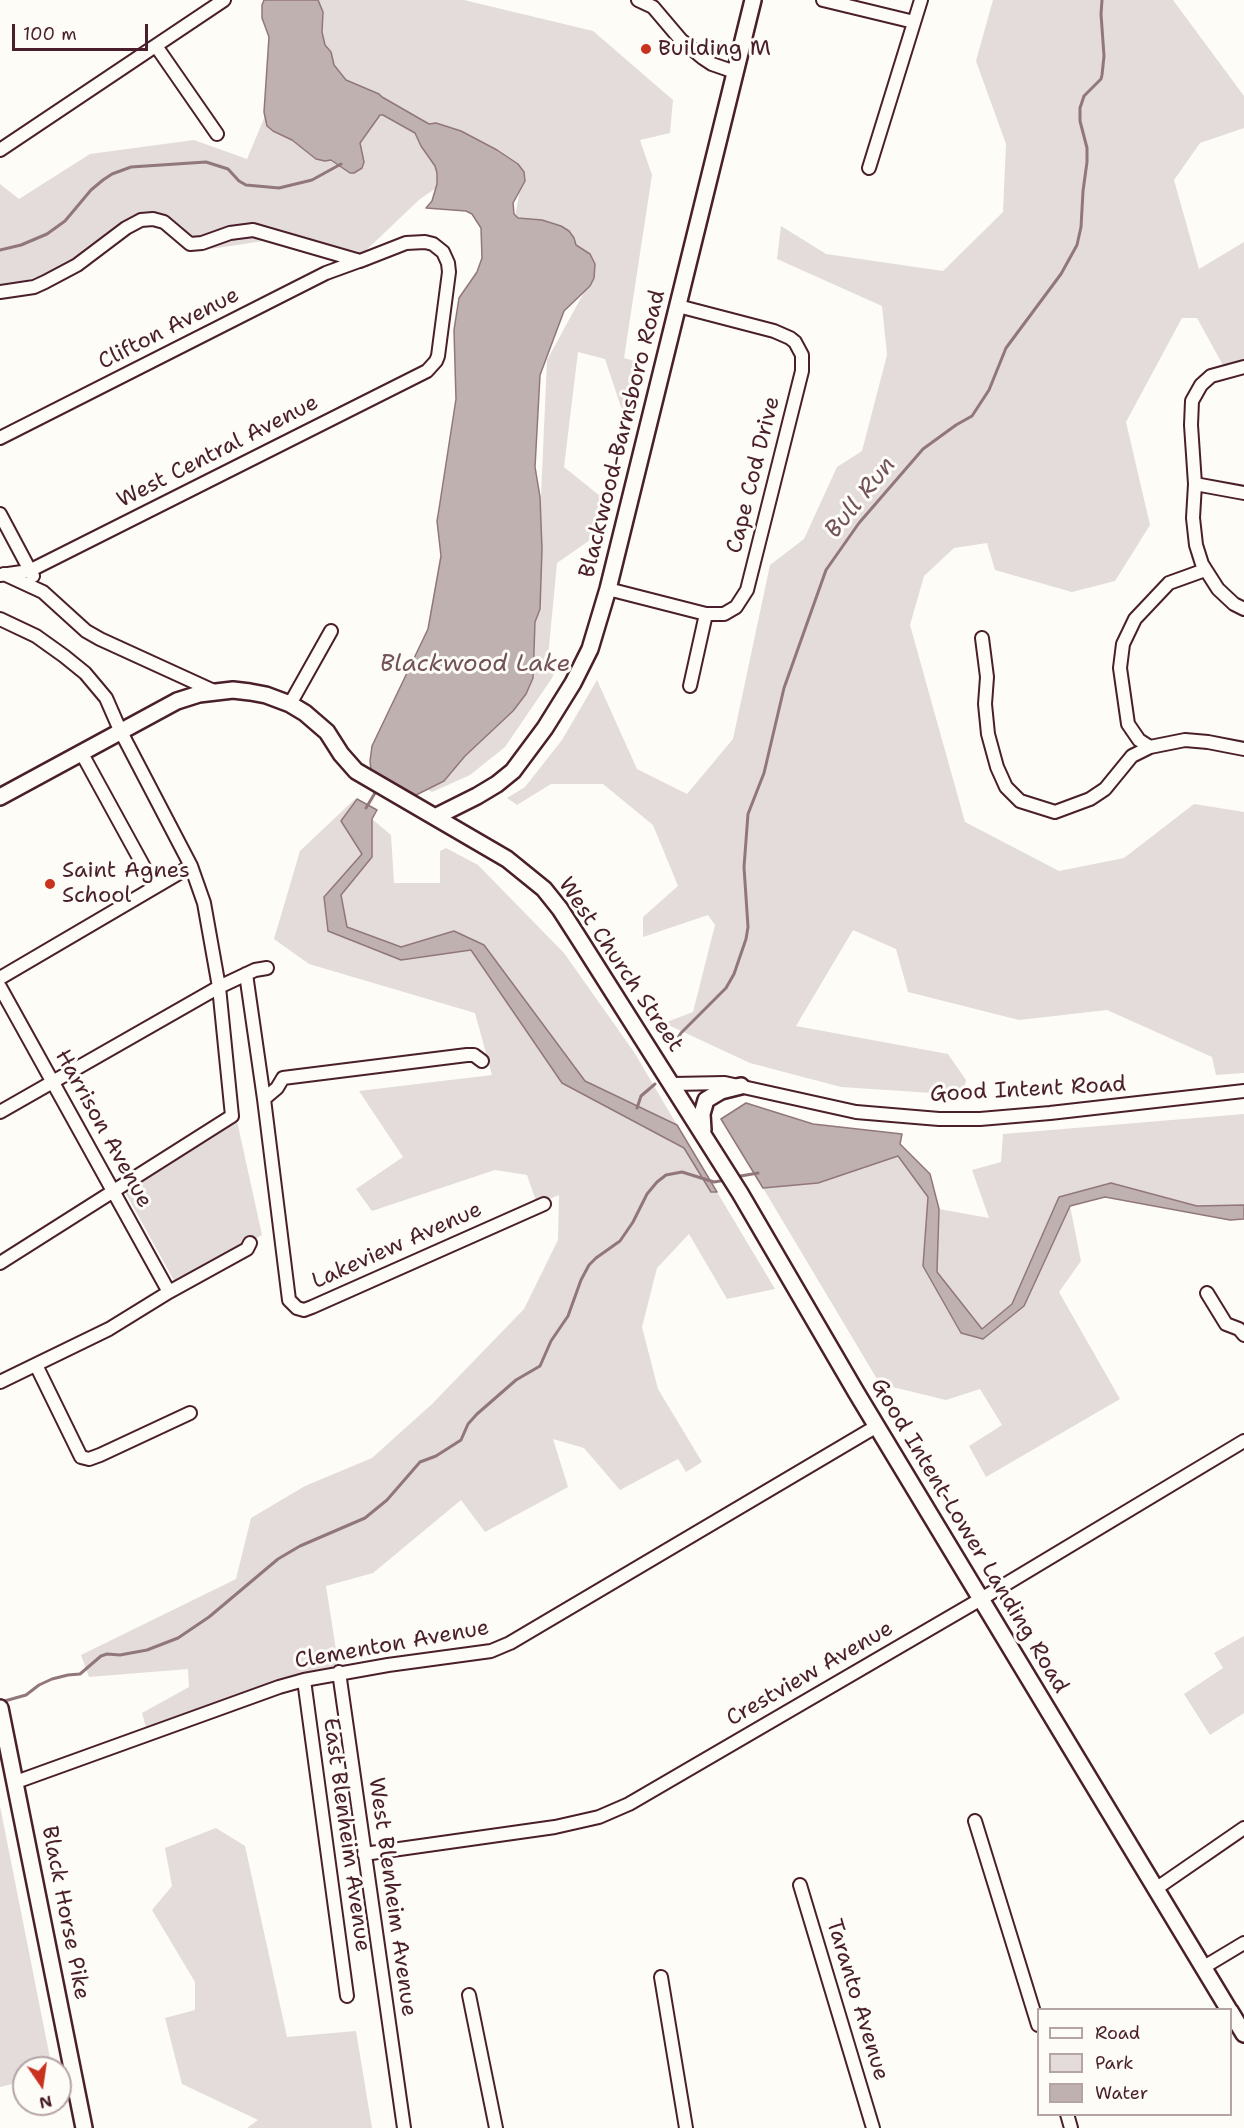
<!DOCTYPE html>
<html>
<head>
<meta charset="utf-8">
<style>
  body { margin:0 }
  #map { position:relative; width:1244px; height:2128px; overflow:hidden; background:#fdfcf7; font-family:"Shantell Sans",sans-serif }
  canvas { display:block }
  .legend { position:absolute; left:1037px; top:2008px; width:195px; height:108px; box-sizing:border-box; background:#fdfcf7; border:2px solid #b5a4a5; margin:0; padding:8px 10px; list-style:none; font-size:18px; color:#4a1f2b }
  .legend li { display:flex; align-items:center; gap:12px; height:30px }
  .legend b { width:30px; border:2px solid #b5a4a5 }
  .north { position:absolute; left:12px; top:2056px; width:60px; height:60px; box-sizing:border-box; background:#fdfcf7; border:2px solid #b5a4a5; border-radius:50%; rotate:167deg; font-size:16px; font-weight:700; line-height:24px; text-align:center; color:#4a1f2b }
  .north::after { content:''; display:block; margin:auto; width:21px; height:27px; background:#c8321e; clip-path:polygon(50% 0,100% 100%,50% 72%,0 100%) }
  .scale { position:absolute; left:12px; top:24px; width:136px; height:27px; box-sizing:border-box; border:3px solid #4a1f2b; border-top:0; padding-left:8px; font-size:18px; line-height:21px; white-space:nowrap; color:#4a1f2b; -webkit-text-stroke:4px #fdfcf7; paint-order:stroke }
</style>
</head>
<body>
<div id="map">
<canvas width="1244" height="2128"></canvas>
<ul class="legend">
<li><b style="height:8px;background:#fdfcf7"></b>Road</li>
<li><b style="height:16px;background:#e3dcda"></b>Park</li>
<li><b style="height:16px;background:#c0b1b1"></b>Water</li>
</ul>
<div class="north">N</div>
<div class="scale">100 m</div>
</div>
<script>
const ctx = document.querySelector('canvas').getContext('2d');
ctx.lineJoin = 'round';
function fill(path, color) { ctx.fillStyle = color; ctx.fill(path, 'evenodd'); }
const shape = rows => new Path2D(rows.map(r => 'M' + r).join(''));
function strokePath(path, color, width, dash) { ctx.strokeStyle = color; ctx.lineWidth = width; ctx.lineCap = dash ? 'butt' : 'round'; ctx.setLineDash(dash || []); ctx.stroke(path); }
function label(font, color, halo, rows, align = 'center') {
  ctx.font = font + ' "Shantell Sans",sans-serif'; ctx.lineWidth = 6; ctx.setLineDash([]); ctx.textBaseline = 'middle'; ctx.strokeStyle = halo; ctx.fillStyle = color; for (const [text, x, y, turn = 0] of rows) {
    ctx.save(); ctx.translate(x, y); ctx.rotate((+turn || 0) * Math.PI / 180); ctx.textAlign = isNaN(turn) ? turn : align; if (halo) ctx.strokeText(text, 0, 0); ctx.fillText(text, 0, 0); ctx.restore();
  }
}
fill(shape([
  [302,0,464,0,593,31,673,100,670,133,640,140,652,175,624,358,641,363,629,412,621,407,605,359,578,352,564,467,600,496,593,538,557,563,548,657,560,658,552,678,505,747,470,775,432,792,425,788,533,678,547,360,594,274,551,229,515,217,523,172,494,149,420,199,361,255,277,239,190,252,153,211,92,258,0,289,0,184,19,199,90,154,194,140,247,159,265,116],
  [993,0,1173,0,1244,96,1244,128,1200,143,1174,180,1199,269,1244,242,1244,365,1224,367,1197,318,1182,318,1126,422,1150,525,1115,581,1072,592,995,570,987,543,954,548,924,576,910,625,965,822,1059,871,1124,858,1194,804,1244,812,1244,1073,1216,1075,1212,1057,1107,1010,1019,1020,908,992,896,949,853,930,796,1026,948,1054,966,1080,963,1095,841,1087,750,1063,664,1023,693,1012,715,925,708,915,643,937,643,917,678,886,653,825,603,784,551,784,517,805,507,798,525,787,562,740,597,680,637,769,687,794,733,739,770,565,804,539,837,467,862,451,887,355,882,306,777,259,781,226,826,254,943,271,1003,212,1006,144,976,61],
  [356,798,341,821,362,854,324,897,329,931,401,960,471,950,562,1083,684,1148,711,1192,717,1192,775,1289,727,1299,689,1234,657,1268,642,1327,658,1389,702,1462,686,1472,678,1459,620,1490,584,1448,553,1439,568,1487,485,1532,461,1500,373,1573,326,1586,339,1669,148,1735,142,1713,189,1687,188,1669,89,1677,81,1655,236,1579,251,1518,305,1486,372,1458,432,1404,524,1309,558,1240,559,1195,537,1204,527,1175,495,1170,372,1211,356,1189,403,1157,359,1091,492,1075,475,1013,309,964,274,939,300,851],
  [372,819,391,835,394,883,440,883,440,851,446,848,478,865,564,953,634,1052,677,1125,585,1082,484,945,454,931,401,947,347,927,341,895,372,857],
  [1244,1114,1244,1205,1197,1206,1111,1183,1060,1197,1012,1304,982,1330,937,1272,939,1209,989,1218,972,1170,1001,1162,1003,1134],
  [237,1121,262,1235,176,1284,124,1190,232,1122],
  [898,1156,928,1197,923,1266,983,1339,1024,1306,1070,1206,1081,1261,1059,1292,1120,1399,986,1477,969,1446,1002,1425,980,1389,946,1400,880,1384,763,1188,818,1183],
  [1244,1636,1244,1713,1210,1735,1184,1694,1223,1668,1214,1653],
  [0,1806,52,2068,24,2068,24,2081,0,2087],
  [216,1828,245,1846,287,2037,356,2031,372,2128,247,2128,258,2120,182,2084,165,2018,195,2010,195,1982,152,1910,172,1886,165,1848]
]), '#e3dcda');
const water = shape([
  [264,0,318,0,323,12,322,32,325,45,331,52,334,65,346,80,379,94,382,97,429,124,436,123,461,131,497,150,518,164,524,172,525,181,513,203,514,214,518,218,542,220,561,226,569,231,574,238,576,245,590,254,595,264,594,278,590,286,564,311,540,375,535,467,540,497,542,549,540,609,535,622,533,678,526,694,513,711,465,756,444,781,416,795,371,770,370,761,372,746,428,629,441,556,437,521,439,509,456,399,454,330,459,298,477,272,482,258,481,228,472,214,466,211,426,208,432,201,437,184,437,173,435,166,421,146,415,133,383,115,380,115,360,143,364,162,362,168,354,173,350,173,331,160,325,161,316,159,292,140,273,131,267,126,264,112,269,37,262,18,262,5,264,0],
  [357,799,377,810,372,819,372,857,341,895,347,927,401,947,454,931,484,945,585,1081,677,1125,717,1192,711,1192,684,1148,562,1083,471,950,401,960,328,931,324,897,362,854,341,821,357,799],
  [746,1103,813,1124,902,1134,900,1144,930,1174,939,1209,937,1272,982,1329,1012,1304,1059,1197,1111,1183,1197,1206,1244,1205,1244,1219,1230,1220,1105,1197,1070,1206,1024,1306,983,1339,961,1333,923,1266,928,1197,898,1156,818,1183,763,1188,721,1119,746,1103]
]);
fill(water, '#c0b1b1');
strokePath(water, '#91777b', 1.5);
strokePath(shape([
  [0,250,21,245,47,234,65,221,91,190,103,180,112,174,131,167,206,162,228,169,239,181,246,185,279,188,312,180,341,164],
  [366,808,378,788],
  [673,1046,681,1033,726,988,734,974,746,939,748,927,744,867,748,814,764,773,784,688,826,570,859,523,923,449,956,425,972,416,989,390,1006,348,1061,274,1077,245,1081,227,1083,191,1087,162,1087,148,1080,121,1080,108,1084,96,1101,79,1102,75,1104,56,1101,14,1102,0],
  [637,1108,641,1096,655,1084],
  [735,1177,758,1173],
  [1,1702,26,1695,39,1685,52,1679,68,1675,80,1674,101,1656,107,1654,120,1655,147,1650,178,1638,209,1617,278,1559,300,1546,365,1518,387,1500,420,1462,436,1456,461,1440,468,1424,477,1414,516,1380,540,1366,551,1341,568,1316,581,1280,589,1265,596,1258,620,1241,633,1222,647,1194,657,1182,666,1175,682,1172,714,1182,726,1180]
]), '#91777b', 3);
const minor = shape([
  [638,0,653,7,681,40,703,58,712,64,735,72],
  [823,0,914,22],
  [156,46,217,134],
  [0,150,224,0],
  [869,168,921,0],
  [0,292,34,287,45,282,77,265,126,228,141,220,153,219,164,222,190,244,202,243,230,233,253,230,360,261,406,243,425,242,433,244,443,252,448,263,449,272,438,356,436,361,427,371,29,571,0,575],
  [1244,367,1211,376,1201,385,1192,401,1191,425,1195,484,1193,518,1196,545,1202,564,1218,589,1234,604,1244,609],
  [0,438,326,273,359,261],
  [1195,484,1244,493],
  [0,514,33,576],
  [4,574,43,592,86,631,100,639,216,692],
  [608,589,706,614,724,614,736,607,747,590,802,371,802,355,795,342,790,338,774,331,678,306],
  [0,619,36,636,64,656,85,673,106,698,120,730,191,866,204,903,219,987,232,1116,0,1263],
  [982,638,987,677,985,704,988,734,997,767,1006,787,1020,801,1055,812,1090,799,1105,789,1132,756,1150,747,1185,740,1208,742,1244,749],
  [690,686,706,614],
  [290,704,331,631],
  [1150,747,1139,740,1128,724,1120,668,1123,644,1135,619,1169,583,1205,570],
  [81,752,155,887],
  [246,974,264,1099],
  [0,978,191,866],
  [0,987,169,1292],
  [482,1061,474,1055,467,1055,283,1078,277,1088,264,1099,289,1300,297,1308,304,1310,312,1307,544,1204],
  [673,1084,725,1083,856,1112,939,1119,980,1119,1050,1113,1244,1091],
  [0,1112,219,987,255,970,267,968],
  [1207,1293,1226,1324,1239,1329,1244,1335],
  [36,1365,81,1457,89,1459,100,1455,190,1413],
  [0,1382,109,1329,169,1292,247,1249,250,1243],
  [339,1672,404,2128],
  [304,1680,347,1996],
  [16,1782,279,1687,304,1680,388,1665,491,1651,510,1643,877,1426],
  [975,1821,1038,2025],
  [364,1854,555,1827,599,1817,629,1804,981,1599,1244,1441],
  [800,1885,873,2128],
  [1157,1888,1244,1828],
  [1204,1967,1244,1943],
  [661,1977,686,2128],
  [469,1995,496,2128],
  [1067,2114,1071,2128]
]);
const major = shape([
  [0,797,177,701,199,694,233,690,250,692,266,695,290,704,305,713,327,732,341,754,356,771,507,859,544,889,560,909,578,937,740,1193,856,1392,1229,2010],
  [435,817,477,796,497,784,513,771,545,728,573,683,590,649,608,589,753,0],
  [703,1130,702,1114,706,1100,721,1091,741,1086],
  [0,1708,84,2128],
  [1230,2011,1244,2034]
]);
strokePath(minor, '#4a1f2b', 16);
strokePath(major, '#4a1f2b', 20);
strokePath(minor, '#fdfcf7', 12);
strokePath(major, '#fdfcf7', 15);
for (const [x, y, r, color] of [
  [646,49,6,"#c8321e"],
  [50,884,6,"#c8321e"]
]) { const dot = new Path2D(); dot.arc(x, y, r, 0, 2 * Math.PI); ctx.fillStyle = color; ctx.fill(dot); strokePath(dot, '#fdfcf7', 2); }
label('22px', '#4a1f2b', '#fdfcf7', [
  ["Building M",658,49],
  ["Saint Agnes",62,871],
  ["School",62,896]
], 'left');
label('22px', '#4a1f2b', '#fdfcf7', [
  ["Clifton Avenue",169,329,-27],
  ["Blackwood-Barnsboro Road",623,434,-76],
  ["West Central Avenue",218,452,-27],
  ["Cape Cod Drive",754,475,-76],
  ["West Church Street",620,965,56],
  ["Good Intent Road",1028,1090,-3],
  ["Harrison Avenue",103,1129,61],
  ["Lakeview Avenue",397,1246,-24],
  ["Good Intent-Lower Landing Road",969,1536,59],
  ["Clementon Avenue",392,1645,-10],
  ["Crestview Avenue",810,1674,-30],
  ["East Blenheim Avenue",346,1835,82],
  ["West Blenheim Avenue",392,1897,82],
  ["Black Horse Pike",65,1913,79],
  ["Taranto Avenue",857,2000,73]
]);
label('italic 24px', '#73525a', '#fdfcf7', [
  ["Bull Run",861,498,-51],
  ["Blackwood Lake",475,665]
]);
</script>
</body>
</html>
